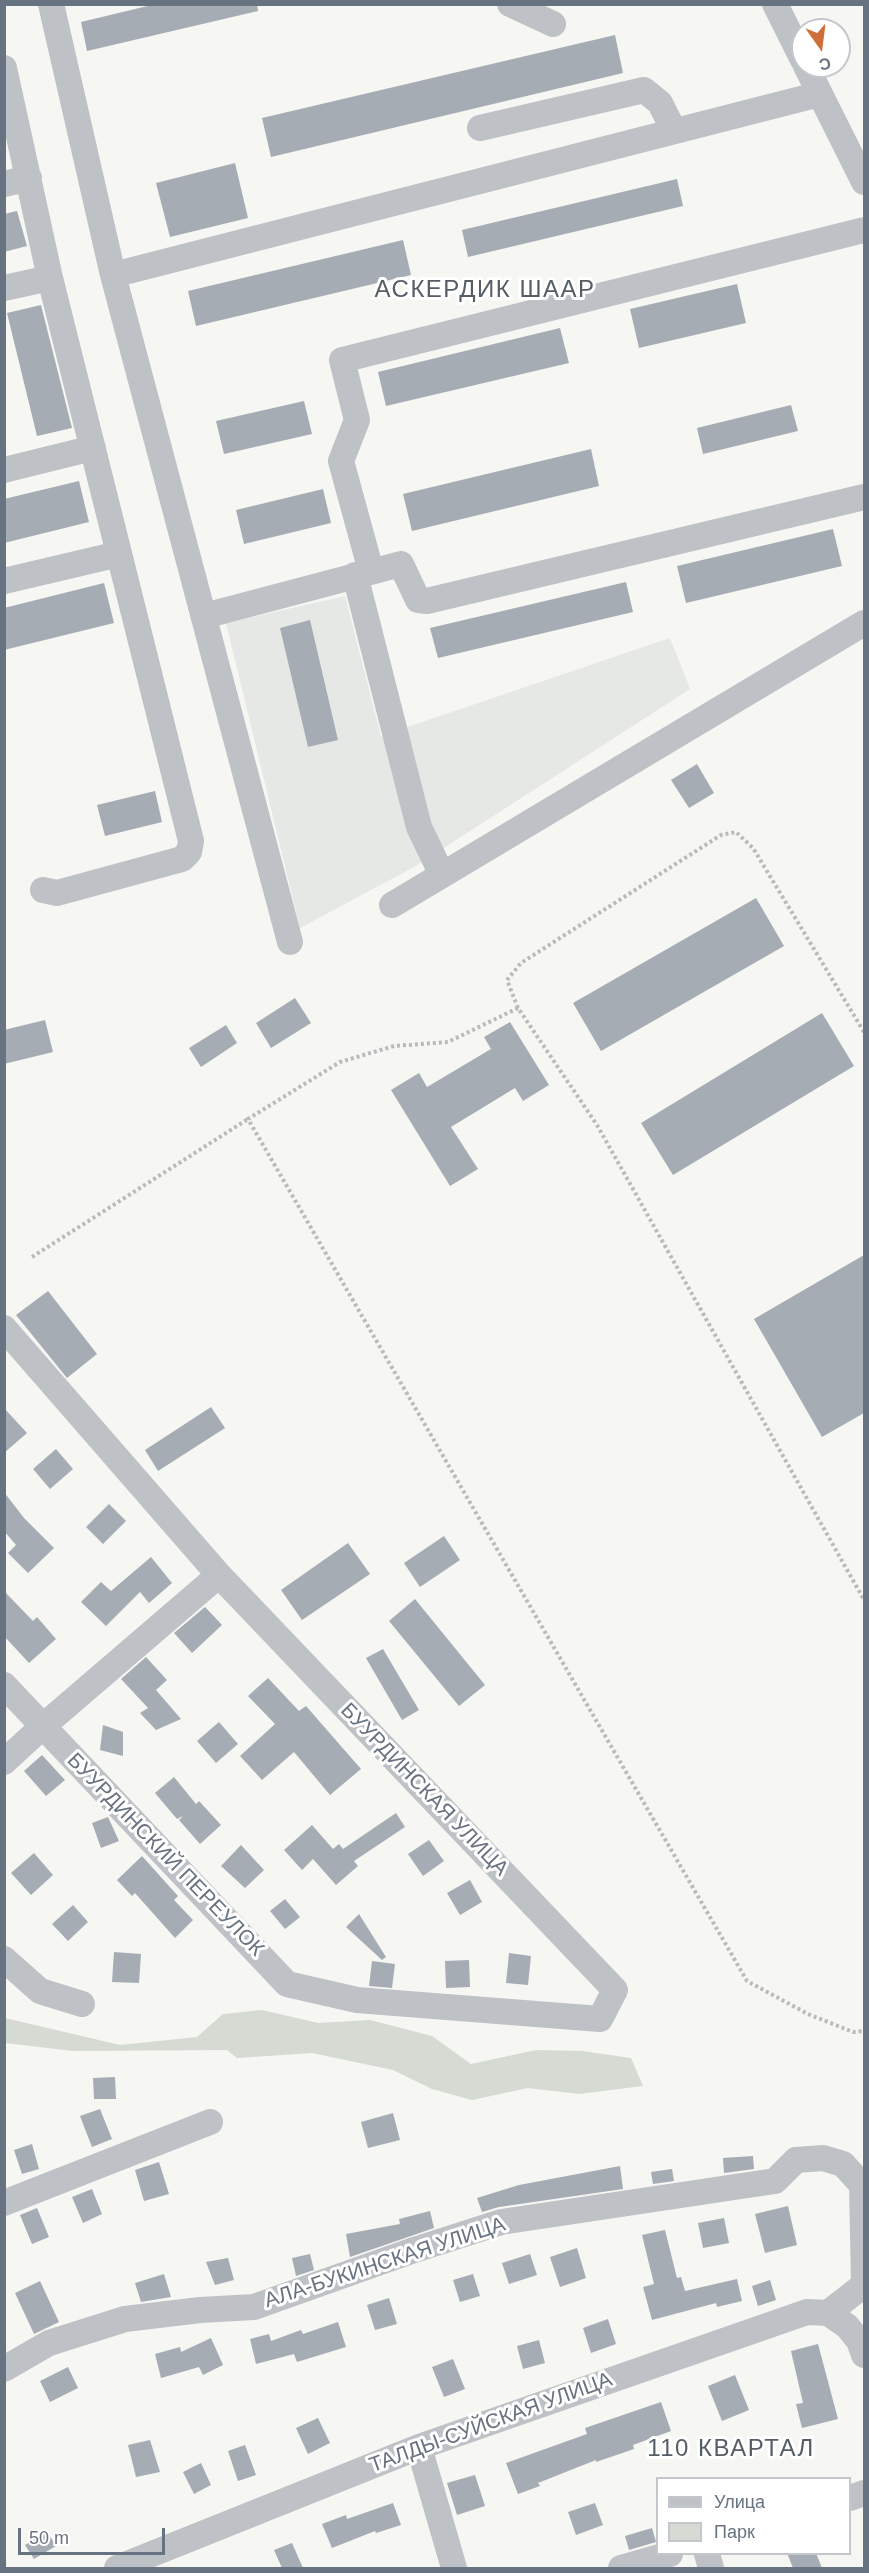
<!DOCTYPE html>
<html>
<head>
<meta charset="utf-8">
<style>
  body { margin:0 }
  #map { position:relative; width:869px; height:2573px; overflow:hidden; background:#f6f6f3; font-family:Helvetica,sans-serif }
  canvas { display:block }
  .frame { position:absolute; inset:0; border:6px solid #687381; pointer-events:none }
  .legend { position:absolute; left:656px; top:2477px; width:195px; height:78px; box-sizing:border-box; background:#fff; border:2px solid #c3c7cd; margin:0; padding:8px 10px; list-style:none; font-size:18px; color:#687381 }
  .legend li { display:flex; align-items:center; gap:12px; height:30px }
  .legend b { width:30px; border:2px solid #c3c7cd }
  .north { position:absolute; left:791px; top:18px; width:60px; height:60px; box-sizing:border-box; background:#fff; border:2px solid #c3c7cd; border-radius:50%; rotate:166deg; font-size:16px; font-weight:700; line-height:24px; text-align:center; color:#687381 }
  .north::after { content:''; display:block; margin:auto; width:21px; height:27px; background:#d06e39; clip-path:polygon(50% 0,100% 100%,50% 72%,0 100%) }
  .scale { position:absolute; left:18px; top:2528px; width:147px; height:27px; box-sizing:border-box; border:3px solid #687381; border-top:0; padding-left:8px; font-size:18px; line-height:21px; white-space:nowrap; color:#687381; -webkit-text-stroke:4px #fff; paint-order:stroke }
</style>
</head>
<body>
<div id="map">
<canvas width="869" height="2573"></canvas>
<div class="frame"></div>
<ul class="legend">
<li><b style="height:8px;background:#bec1c5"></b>Улица</li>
<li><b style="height:16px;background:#d5dad3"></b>Парк</li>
</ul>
<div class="north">С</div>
<div class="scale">50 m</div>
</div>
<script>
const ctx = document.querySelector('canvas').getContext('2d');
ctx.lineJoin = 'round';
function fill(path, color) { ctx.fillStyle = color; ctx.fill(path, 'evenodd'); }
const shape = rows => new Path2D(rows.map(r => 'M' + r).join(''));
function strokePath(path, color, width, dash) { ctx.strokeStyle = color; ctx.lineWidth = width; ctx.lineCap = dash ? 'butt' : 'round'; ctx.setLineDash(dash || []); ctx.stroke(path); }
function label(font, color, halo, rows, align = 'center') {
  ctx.font = font + ' Helvetica,sans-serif'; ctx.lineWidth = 6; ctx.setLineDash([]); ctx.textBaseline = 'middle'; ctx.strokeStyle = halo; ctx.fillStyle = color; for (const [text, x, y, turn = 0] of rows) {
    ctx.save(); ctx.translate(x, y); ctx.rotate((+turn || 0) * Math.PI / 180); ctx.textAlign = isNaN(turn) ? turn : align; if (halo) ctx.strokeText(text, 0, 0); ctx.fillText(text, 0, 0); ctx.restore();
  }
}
fill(shape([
  [345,596,381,736,670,638,690,689,416,866,300,928,226,623]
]), '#e6e8e6');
fill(shape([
  [262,2010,318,2023,370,2020,432,2036,471,2064,536,2050,582,2051,631,2058,643,2086,579,2094,528,2088,472,2100,432,2089,393,2070,312,2053,237,2058,227,2050,73,2051,5,2043,5,2018,120,2045,197,2037,223,2014]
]), '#d5dad3');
fill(shape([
  [156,4,257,4,258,11,87,51,81,22],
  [615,35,623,73,271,157,262,118],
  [235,163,248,218,170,237,156,183],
  [677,179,683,206,468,257,462,230],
  [17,211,27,246,4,252,4,214],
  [403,240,411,275,196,326,188,291],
  [737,284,746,323,639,348,630,309],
  [41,305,72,428,37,436,7,313],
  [560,328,569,363,386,406,378,372],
  [304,401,312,434,224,454,216,421],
  [791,405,798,431,703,454,697,428],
  [591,449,599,486,412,531,403,494],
  [79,481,89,522,4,543,4,499],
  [323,489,331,523,244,544,236,510],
  [833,529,842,566,686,603,677,566],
  [626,582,633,612,438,658,430,628],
  [104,583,114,623,4,650,4,608],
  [310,620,338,740,308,747,280,628],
  [697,764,714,793,689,808,671,780],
  [155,791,162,822,105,836,97,805],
  [756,898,784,946,601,1051,573,1003],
  [295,998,311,1023,271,1048,256,1023],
  [822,1013,854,1066,673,1175,641,1123],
  [45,1020,53,1052,4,1064,4,1030],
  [510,1022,549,1085,523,1101,515,1088,451,1127,478,1169,450,1186,391,1090,419,1073,427,1087,491,1049,484,1037],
  [226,1025,237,1043,201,1067,189,1048],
  [864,1255,864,1413,822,1437,754,1319],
  [48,1291,97,1354,67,1378,16,1315],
  [211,1407,225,1428,158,1471,145,1450],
  [4,1408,27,1433,4,1453],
  [56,1449,73,1469,50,1489,33,1469],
  [4,1492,24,1518,54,1548,28,1573,8,1553,16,1545,4,1531],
  [109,1504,126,1521,103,1544,86,1527],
  [444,1536,460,1560,420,1587,404,1563],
  [348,1543,370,1574,302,1620,281,1590],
  [151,1557,172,1583,149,1603,140,1592,106,1626,81,1602,101,1582,111,1591],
  [4,1591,33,1621,37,1617,56,1639,29,1663,4,1636],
  [415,1599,485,1685,459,1706,389,1621],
  [205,1607,222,1625,192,1653,174,1633],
  [383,1649,419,1710,402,1720,366,1658],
  [146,1657,167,1680,156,1690,181,1719,156,1730,140,1713,148,1708,121,1679],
  [268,1678,299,1711,306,1706,361,1769,330,1795,294,1752,262,1780,240,1756,275,1724,248,1696],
  [219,1722,238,1744,216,1763,197,1741],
  [103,1725,123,1732,123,1756,100,1750],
  [42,1755,65,1780,46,1796,24,1771],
  [174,1777,196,1804,199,1801,221,1825,200,1844,179,1820,183,1816,177,1819,155,1793],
  [396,1813,405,1827,354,1861,358,1866,336,1885,313,1859,302,1870,284,1850,312,1825,333,1849,339,1844,343,1849],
  [108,1817,119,1841,101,1848,92,1823],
  [429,1840,444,1861,423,1876,408,1854],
  [241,1845,264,1870,245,1888,221,1866],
  [34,1853,53,1875,31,1895,11,1873],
  [142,1856,178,1896,174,1900,193,1920,175,1938,135,1893,132,1896,117,1880],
  [470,1880,482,1902,460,1915,447,1893],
  [285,1899,300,1917,285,1929,270,1911],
  [73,1905,88,1922,68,1941,52,1924],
  [359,1914,386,1957,382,1960,346,1927],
  [114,1952,141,1954,139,1983,112,1982],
  [509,1953,531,1956,528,1985,506,1983],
  [469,1960,470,1987,446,1988,445,1961],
  [372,1961,395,1964,392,1988,369,1986],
  [115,2077,116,2099,94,2099,93,2078],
  [100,2109,112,2139,92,2147,80,2116],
  [393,2113,400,2140,368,2148,361,2122],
  [32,2144,39,2169,22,2174,14,2150],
  [753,2156,754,2169,724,2173,723,2158],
  [159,2162,169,2194,144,2201,135,2170],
  [620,2166,623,2189,499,2207,482,2212,477,2198,519,2185],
  [672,2169,674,2181,653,2184,651,2172],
  [92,2189,102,2214,83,2223,72,2197],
  [788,2206,797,2245,765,2253,755,2214],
  [37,2208,49,2237,32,2244,20,2215],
  [430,2211,434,2228,350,2257,346,2234,400,2224,399,2219],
  [724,2218,729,2243,703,2248,698,2223],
  [665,2230,677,2278,681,2277,685,2291,737,2279,742,2301,717,2307,716,2303,652,2320,643,2287,654,2284,642,2235],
  [577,2248,586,2278,560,2287,550,2257],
  [310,2254,314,2270,296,2276,292,2258],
  [530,2254,537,2275,509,2284,502,2263],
  [228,2258,234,2280,215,2285,206,2262],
  [164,2274,171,2297,141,2302,135,2283],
  [473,2274,480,2296,460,2302,453,2280],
  [770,2280,776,2300,758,2306,752,2286],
  [40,2281,59,2322,34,2334,15,2293],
  [389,2298,397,2324,375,2330,367,2305],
  [608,2319,616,2344,591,2353,583,2328],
  [338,2322,346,2347,297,2362,294,2354,256,2364,250,2339,269,2334,271,2341,301,2330,303,2334],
  [211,2338,223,2365,203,2375,199,2367,161,2378,155,2354,180,2347,181,2352],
  [539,2340,545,2363,523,2369,517,2346],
  [818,2344,838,2419,802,2428,796,2404,803,2403,791,2351],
  [453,2359,465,2389,444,2397,432,2367],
  [68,2367,78,2388,50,2402,40,2381],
  [735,2375,749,2410,722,2421,708,2386],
  [661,2402,671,2431,633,2445,634,2449,596,2462,596,2460,538,2483,540,2486,518,2494,506,2463,587,2434,585,2428],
  [318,2418,330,2443,308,2454,296,2428],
  [150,2440,160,2472,136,2477,128,2445],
  [245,2445,256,2475,238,2481,228,2451],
  [201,2463,211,2485,194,2494,183,2472],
  [475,2475,485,2506,457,2515,447,2483],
  [393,2503,401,2525,376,2533,375,2531,332,2548,322,2524,346,2515,347,2519],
  [595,2503,603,2525,576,2535,568,2512],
  [652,2528,656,2542,629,2550,625,2536],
  [47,2531,56,2546,34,2559,25,2545],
  [292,2543,303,2568,282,2568,274,2550],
  [787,2553,816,2553,822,2568,793,2568]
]), '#a6acb3');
strokePath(shape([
  [518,1008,448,1042,394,1046,340,1062,248,1119,747,1981,808,2014,853,2032,864,2031],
  [864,1032,753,848,736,832,721,835,521,963,507,980,518,1008,597,1125,864,1600],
  [32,1257,248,1119]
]), '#b8babd', 4, [3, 3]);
strokePath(shape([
  [51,4,113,275,290,942],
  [510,4,553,24],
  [775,4,803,60],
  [806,66,864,182],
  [4,68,50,278,4,288],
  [480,128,644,90,660,103,674,131],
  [4,184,29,178],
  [113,275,820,94],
  [4,470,93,448],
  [371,571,341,461,357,420,342,360,864,230],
  [355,575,419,827,442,875],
  [4,581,119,554],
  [204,616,401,564,418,600,427,601,864,497],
  [43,890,57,893,182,859,189,852,191,841,50,278],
  [392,905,864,623],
  [4,1328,219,1575,615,1990,600,2019,357,2000,287,1984,4,1685],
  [4,1762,42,1727,219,1575],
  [4,1959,40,1991,82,2004],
  [4,2203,210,2122],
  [828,2313,847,2326,859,2341,864,2355],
  [4,2369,49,2343,125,2319,200,2310,254,2307,414,2250,501,2222,775,2181,796,2160,823,2158,843,2164,862,2185,864,2285,828,2313,807,2312,419,2447,117,2568],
  [419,2447,454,2568],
  [850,2498,864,2493],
  [707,2554,711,2568],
  [621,2568,670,2554]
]), '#bec1c5', 26);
label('21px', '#687381', '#fff', [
  ["БУУРДИНСКАЯ УЛИЦА",424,1790,46],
  ["БУУРДИНСКИЙ ПЕРЕУЛОК",165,1855,46],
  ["АЛА-БУКИНСКАЯ УЛИЦА",385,2263,-18],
  ["ТАЛДЫ-СУЙСКАЯ УЛИЦА",491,2423,-20]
]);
ctx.letterSpacing = '1.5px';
label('24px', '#555d67', '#fff', [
  ["АСКЕРДИК ШААР",485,290],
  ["110 КВАРТАЛ",731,2449]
]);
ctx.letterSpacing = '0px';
</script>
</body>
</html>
